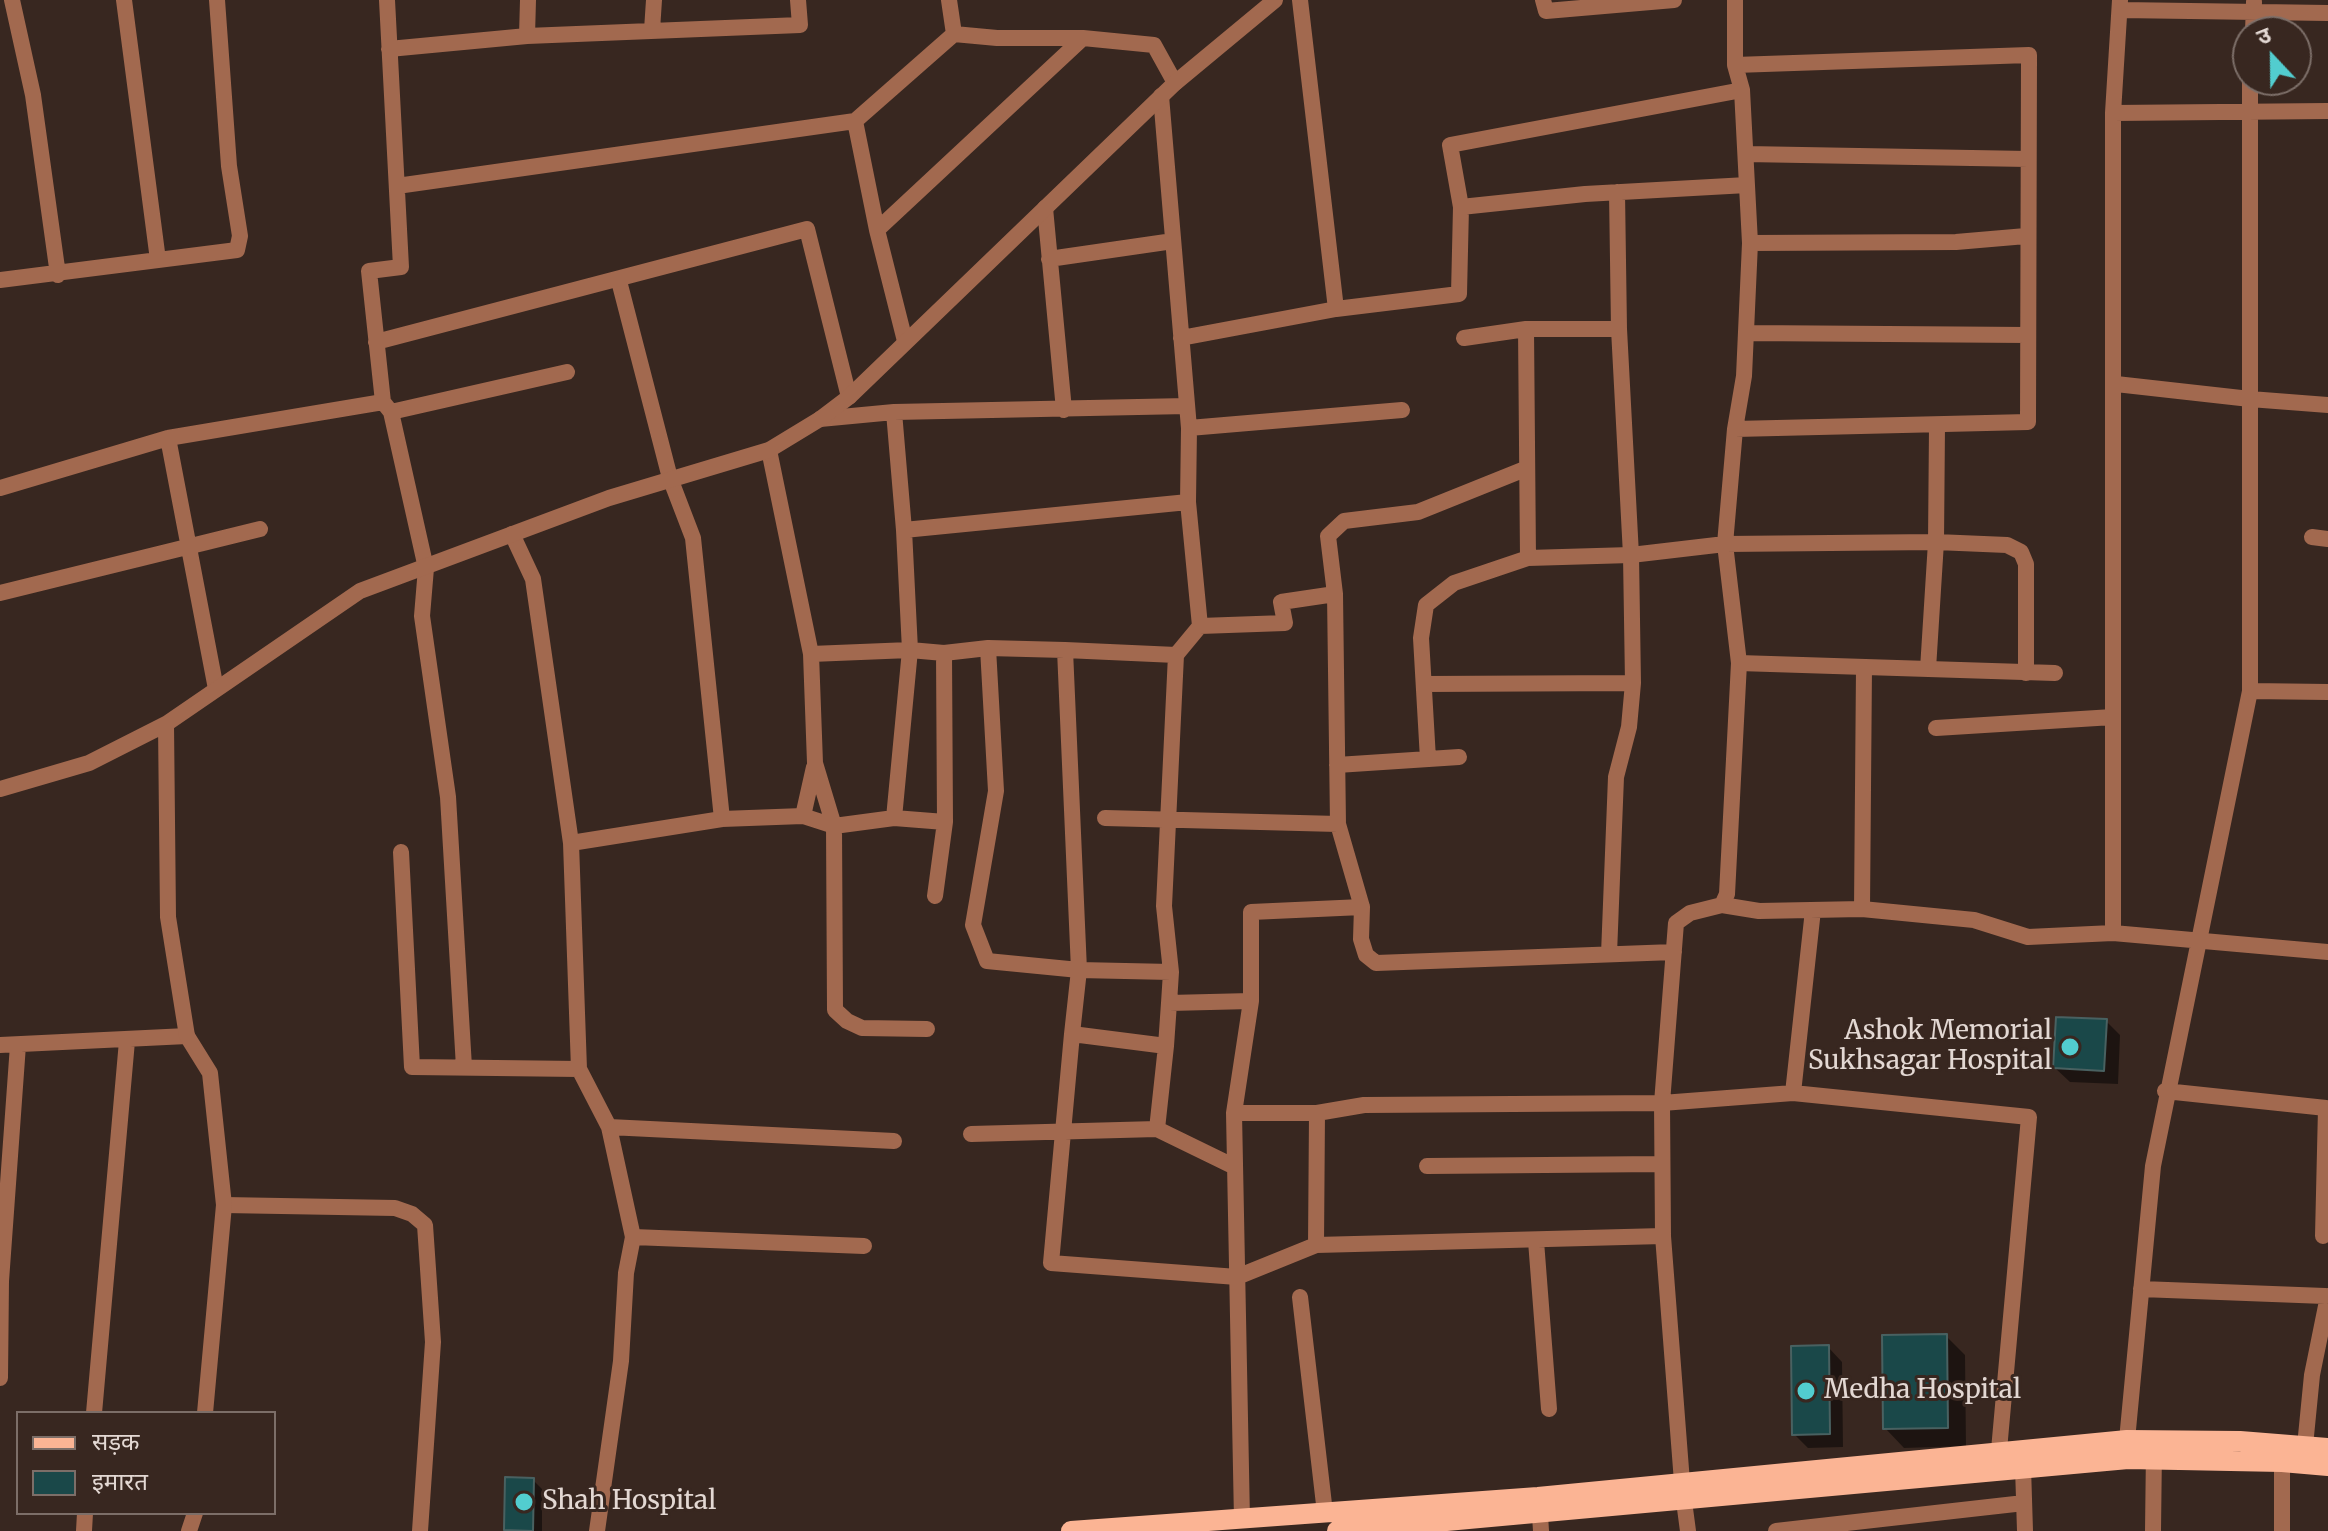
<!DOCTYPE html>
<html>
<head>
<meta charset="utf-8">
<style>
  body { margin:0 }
  #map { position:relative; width:2328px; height:1531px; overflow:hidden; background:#382720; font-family:Merriweather,"Noto Sans Devanagari",serif }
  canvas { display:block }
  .legend { position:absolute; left:16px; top:1411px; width:260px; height:104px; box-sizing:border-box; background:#382720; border:2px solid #7c6e68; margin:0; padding:10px 14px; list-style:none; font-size:24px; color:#e3d8d3 }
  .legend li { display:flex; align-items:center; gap:16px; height:40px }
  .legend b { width:40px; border:2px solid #7c6e68 }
  .north { position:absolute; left:2232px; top:16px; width:80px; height:80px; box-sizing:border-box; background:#382720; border:2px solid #7c6e68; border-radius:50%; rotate:338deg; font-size:22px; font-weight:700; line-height:32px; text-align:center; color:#e3d8d3 }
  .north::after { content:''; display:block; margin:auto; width:28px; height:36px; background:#52cdcf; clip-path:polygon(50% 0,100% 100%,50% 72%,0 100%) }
</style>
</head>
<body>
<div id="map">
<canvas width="2328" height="1531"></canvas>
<ul class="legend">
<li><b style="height:10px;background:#fbb494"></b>सड़क</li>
<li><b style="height:22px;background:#1a4849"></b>इमारत</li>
</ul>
<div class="north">उ</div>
</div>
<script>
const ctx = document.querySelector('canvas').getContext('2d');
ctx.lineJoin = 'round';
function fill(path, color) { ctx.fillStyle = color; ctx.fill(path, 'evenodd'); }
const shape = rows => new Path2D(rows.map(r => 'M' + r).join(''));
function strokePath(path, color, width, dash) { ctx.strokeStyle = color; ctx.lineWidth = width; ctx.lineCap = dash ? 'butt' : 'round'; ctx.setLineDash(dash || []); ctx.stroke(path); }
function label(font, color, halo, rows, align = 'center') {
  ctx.font = font + ' Merriweather,serif'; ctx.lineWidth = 6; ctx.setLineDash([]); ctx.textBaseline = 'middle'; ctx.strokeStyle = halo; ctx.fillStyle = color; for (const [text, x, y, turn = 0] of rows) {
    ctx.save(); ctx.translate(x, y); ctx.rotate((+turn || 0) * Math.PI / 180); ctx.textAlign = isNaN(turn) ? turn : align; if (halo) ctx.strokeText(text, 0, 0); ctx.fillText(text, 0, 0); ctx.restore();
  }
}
fill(shape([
  [2106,1021,2120,1035,2118,1084,2070,1082,2055,1068],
  [1946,1336,1965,1355,1966,1446,1904,1448,1885,1428],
  [1828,1347,1842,1362,1843,1447,1808,1448,1794,1434],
  [533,1480,542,1489,542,1531,508,1531]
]), '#0007');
const building = shape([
  [2056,1017,2107,1019,2104,1071,2053,1068,2056,1017],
  [1947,1334,1948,1428,1883,1429,1882,1335,1947,1334],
  [1829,1345,1830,1434,1792,1435,1791,1346,1829,1345],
  [505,1477,534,1478,533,1531,504,1530,505,1477]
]);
fill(building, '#1a4849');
strokePath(building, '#496161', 2);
strokePath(shape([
  [12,0,33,95,58,275],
  [124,0,158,260],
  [949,0,954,34],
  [1300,0,1336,309],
  [1543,0,1546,11,1674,0],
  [2120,0,2113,113,2113,933,2328,952],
  [2121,10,2328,13],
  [652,30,654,0],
  [2253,32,2254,2],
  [527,36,528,0],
  [389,49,527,36,800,25,798,0],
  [2250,80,2250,399,2328,405],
  [1161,96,1189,428,1402,410],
  [2113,113,2328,111],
  [855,121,877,230],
  [1746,154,2028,159],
  [397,186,855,121,954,34,997,38,1083,38,1154,45,1175,83],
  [1461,207,1585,194,1747,185],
  [1045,208,1064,410],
  [1750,243,1956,242,2026,236],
  [1049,259,1173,241],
  [0,280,237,250,240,236,229,166,217,0],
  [619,281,670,478,693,538,722,819],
  [1526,329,1528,558],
  [1747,333,2027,335],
  [1181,338,1336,309,1459,294,1461,207,1450,145,1742,90],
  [1464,338,1526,329,1619,329],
  [905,341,877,230,1083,38],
  [376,342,807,229,849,397],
  [2116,384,2250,399,2250,691,2153,1166,2127,1440],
  [383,402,369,271,401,267,387,0],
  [391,412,567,372],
  [894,412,904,530],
  [820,419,894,412,1187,406],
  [1735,429,2028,422,2029,55,1735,65],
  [769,450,811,654,815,763,834,826,835,1010,847,1021,862,1028,927,1029],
  [0,488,168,438],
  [1188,502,1189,428],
  [512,534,533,579,571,843],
  [2312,537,2328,539],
  [0,593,260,529],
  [1335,594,1328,536,1344,521,1418,512,1525,469],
  [988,648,996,791,973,925,987,961,1079,970,1171,972],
  [1065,650,1176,655],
  [811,654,910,650,944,653,988,648,1065,650,1079,970,1072,1034],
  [1739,663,2055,673],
  [1928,669,1936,542,2007,545,2021,552,2026,564,2026,673],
  [1424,684,1633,683],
  [216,689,168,438,383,402,391,412,426,568,422,616,448,797,464,1067],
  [2250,691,2328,692],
  [1936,728,2113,717],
  [1428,759,1421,638,1426,605,1454,583,1528,558,1631,555,1619,329,1617,192],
  [1337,765,1459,757],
  [803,816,814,767],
  [894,818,910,650,904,530,1188,502,1200,626,1285,623,1281,602,1335,594,1338,824,1362,907,1361,939,1366,955,1376,963,1674,952],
  [1105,818,1338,824],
  [401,852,412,1067,579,1069,571,843,722,819,803,816,834,826,894,818,945,822],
  [935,896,945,822,944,653],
  [1722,905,1759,911,1862,909,1974,920,2028,937,2113,933],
  [1862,909,1864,667],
  [1609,954,1616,777,1629,727,1633,683,1631,555,1725,544,1936,542,1937,426],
  [1251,1001,1169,1003,1166,1046,1072,1034,1051,1263,1237,1277,1316,1245],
  [1169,1003,1171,972,1164,906,1176,655,1200,626],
  [0,1045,187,1036],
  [579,1069,609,1127,633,1237,626,1273,621,1361,597,1531],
  [2165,1091,2326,1108,2323,1236],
  [1793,1093,1813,910],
  [1234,1113,1317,1113,1316,1245,1663,1236],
  [1317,1113,1364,1105,1662,1103,1793,1093,2029,1117,1999,1450],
  [609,1127,894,1141],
  [1157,1129,1166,1046],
  [971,1134,1157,1129,1235,1167],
  [1427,1166,1662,1164],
  [224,1205,395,1208,412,1214,425,1225,433,1342,420,1531],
  [633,1237,864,1246],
  [1536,1241,1549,1409],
  [2141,1289,2325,1296],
  [1300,1297,1325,1513],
  [0,1378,1,1281,18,1045],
  [94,1413,127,1041],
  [2305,1446,2312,1375,2328,1296],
  [2282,1462,2282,1531],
  [2023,1467,2025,1531],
  [1682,1482,1663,1236,1662,1103,1676,923,1690,913,1722,905,1727,894,1739,663,1725,544,1735,429,1744,376,1750,243,1742,90,1735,65,1735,0],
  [1684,1501,1688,1531],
  [1540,1515,1541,1531],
  [1242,1520,1234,1113,1251,1001,1251,912,1362,907],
  [84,1531,85,1513],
  [1776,1531,2024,1503],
  [2153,1531,2154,1449]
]), '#a2694f', 16);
strokePath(shape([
  [166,724,168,917,187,1036,210,1073,224,1205,205,1413],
  [0,789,89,763,166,724,360,591,609,498,769,450,820,419,849,397,1175,83,1275,0],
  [189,1531,195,1513]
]), '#a2694f', 16);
strokePath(shape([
  [1071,1531,1538,1497,2127,1440,2240,1441,2328,1448],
  [1337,1531,2128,1459,2282,1462,2328,1466]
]), '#fbb494', 20);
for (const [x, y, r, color] of [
  [2070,1047,10,"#52cdcf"],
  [1806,1391,10,"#52cdcf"],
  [524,1502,10,"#52cdcf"]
]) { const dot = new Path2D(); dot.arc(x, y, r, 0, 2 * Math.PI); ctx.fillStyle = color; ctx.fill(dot); strokePath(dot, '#382720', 3); }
label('26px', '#e3d8d3', '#382720', [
  ["Ashok Memorial",2052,1032,"right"],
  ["Sukhsagar Hospital",2052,1062,"right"],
  ["Medha Hospital",1824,1391],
  ["Shah Hospital",542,1502]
], 'left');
</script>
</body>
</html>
